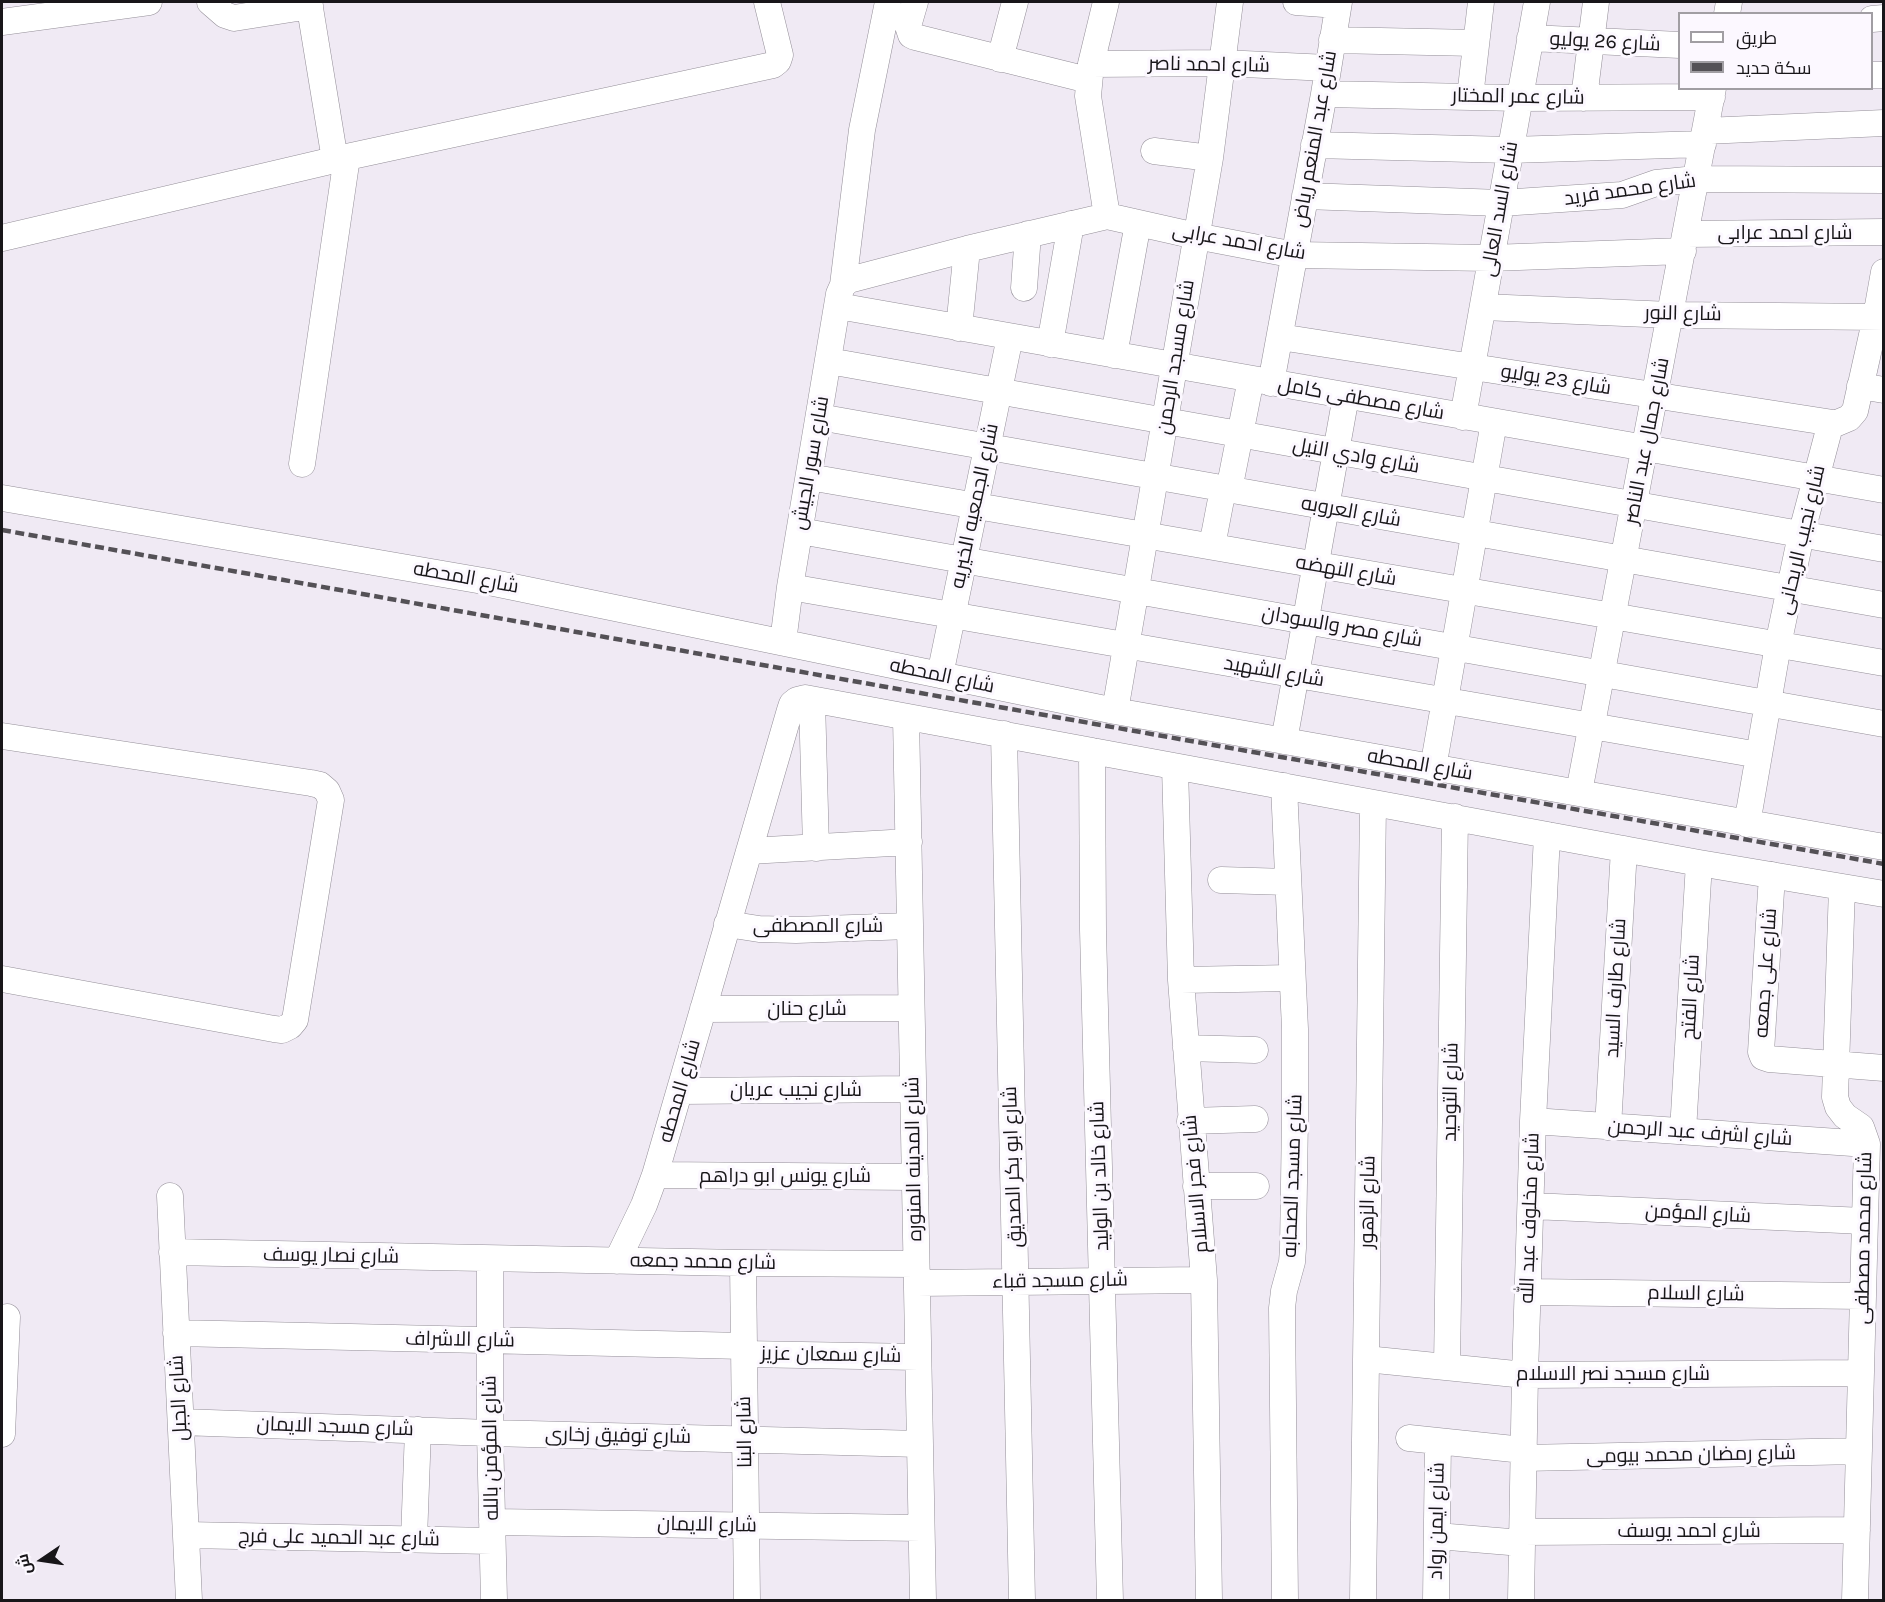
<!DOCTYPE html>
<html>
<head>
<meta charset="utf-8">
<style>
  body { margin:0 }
  #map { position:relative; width:1885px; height:1602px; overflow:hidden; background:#f0eaf4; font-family:Karla,Cairo,sans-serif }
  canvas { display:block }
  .frame { position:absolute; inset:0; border:3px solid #181619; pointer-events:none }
  .legend { position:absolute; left:1678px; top:12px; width:195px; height:78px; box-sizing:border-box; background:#fcf8ff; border:2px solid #a19ea3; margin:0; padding:8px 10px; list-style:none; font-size:18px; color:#181619 }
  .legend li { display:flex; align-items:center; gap:12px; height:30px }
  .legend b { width:30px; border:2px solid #a19ea3 }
  .north { position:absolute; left:12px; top:1530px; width:60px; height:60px; -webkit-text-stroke:4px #fcf8ff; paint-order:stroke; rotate:257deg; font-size:16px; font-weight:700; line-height:24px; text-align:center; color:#181619 }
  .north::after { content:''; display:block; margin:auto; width:21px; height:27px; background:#181619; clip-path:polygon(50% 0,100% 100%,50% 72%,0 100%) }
</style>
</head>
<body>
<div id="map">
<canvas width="1885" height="1602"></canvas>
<div class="frame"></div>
<ul class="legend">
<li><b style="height:8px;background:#fff"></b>طريق</li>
<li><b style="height:8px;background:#545156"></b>سكة حديد</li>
</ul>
<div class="north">ش</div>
</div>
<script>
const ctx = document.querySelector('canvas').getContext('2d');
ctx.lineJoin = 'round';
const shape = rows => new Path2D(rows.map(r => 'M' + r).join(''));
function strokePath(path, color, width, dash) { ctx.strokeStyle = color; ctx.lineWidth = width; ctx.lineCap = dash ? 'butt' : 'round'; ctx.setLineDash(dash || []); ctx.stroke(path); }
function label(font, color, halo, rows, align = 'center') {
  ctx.font = font + ' Karla,Cairo,sans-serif'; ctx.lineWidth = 6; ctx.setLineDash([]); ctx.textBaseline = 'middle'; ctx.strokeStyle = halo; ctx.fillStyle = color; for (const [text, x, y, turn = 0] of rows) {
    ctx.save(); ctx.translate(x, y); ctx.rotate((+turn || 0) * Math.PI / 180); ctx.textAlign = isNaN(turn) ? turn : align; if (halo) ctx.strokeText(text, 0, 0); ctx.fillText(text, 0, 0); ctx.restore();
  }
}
const minor = shape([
  [210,2,225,15,234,18,310,6],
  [309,2,335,160],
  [915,2,908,26,911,35,915,37,1088,80],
  [1106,2,1091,64,1088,96,1107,216],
  [1296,2,1338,5],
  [1727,14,1729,2],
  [1872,19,1884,18],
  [2,22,149,2],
  [1530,38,1680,45],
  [1332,40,1476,43],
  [1000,59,1015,2],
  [1091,64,1223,63,1328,68],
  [1872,75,1884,75],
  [1324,94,1520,98,1712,97],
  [1470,97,1481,2],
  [1584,98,1596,2],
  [1705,131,1884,123],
  [1314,145,1510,150,1703,144],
  [1154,151,1210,158],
  [1305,196,1501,203,1622,195,1656,183,1696,179,1884,180],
  [1686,234,1884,232],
  [2,238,347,157,773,65,778,61,780,55,767,2],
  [843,285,849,280,967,249,1107,216,1196,236,1295,255,1491,258,1683,251],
  [1024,288,1028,234],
  [838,306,1884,490],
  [1483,307,1671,315,1884,317],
  [959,328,967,249],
  [1280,337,1833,423],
  [1050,344,1071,224],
  [1114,355,1138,223],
  [829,361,1884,549],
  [1271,383,1324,94,1339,2],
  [1860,386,1884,390],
  [819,417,1884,605],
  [1463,417,1537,2],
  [302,464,347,157],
  [809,477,1884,663],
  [1229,490,1251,379],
  [2,498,489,582,1115,711,1884,847],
  [800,531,1884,724],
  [1212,546,1223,489],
  [790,587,1759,755],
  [783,642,790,587,839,294,843,285,862,130,888,2],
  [940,675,1010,337],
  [812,700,816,848],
  [1115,711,1210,158,1230,2],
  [906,717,923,1600],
  [1004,734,1022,1600],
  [2,736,311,783,320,785,327,791,331,800,295,1020,290,1026,282,1030,274,1029,2,979],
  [1284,741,1346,396],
  [1092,751,1093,930,1110,1600],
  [1175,767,1181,980,1204,1280,1209,1600],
  [1433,768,1494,422],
  [1284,786,1295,1029,1295,1117,1293,1248,1292,1262,1284,1291,1282,1308,1285,1600],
  [1579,792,1713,88],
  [1747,824,1778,645,1801,535,1830,426,1849,418,1855,411,1876,317,1884,272],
  [749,851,909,842],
  [1772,875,1761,1052,1763,1057,1769,1059,1884,1068],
  [1221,880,1288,882],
  [1842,887,1835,1097,1838,1107,1845,1116,1861,1127,1867,1144,1855,1600],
  [727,924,759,929,796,930,910,926],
  [1181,980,1292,978],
  [703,1009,911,1008],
  [1186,1048,1255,1050],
  [680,1091,913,1089],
  [1190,1121,1255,1119],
  [1533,1121,1867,1144],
  [1608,1127,1624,849],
  [1683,1131,1699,863],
  [655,1175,915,1177],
  [1196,1186,1256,1186],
  [170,1196,189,1600],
  [1532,1206,1864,1221],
  [172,1252,743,1263,916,1264],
  [490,1259,490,1433,494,1600],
  [617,1261,644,1205,655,1175,790,710,792,704,797,700,805,698,1699,863,1884,894],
  [743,1263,747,1600],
  [917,1283,1204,1280],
  [1528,1292,1863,1296],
  [176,1333,744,1346],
  [744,1354,918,1357],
  [1366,1359,1525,1375,1861,1373],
  [1447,1367,1455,817],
  [181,1422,490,1433,920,1444],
  [2,1434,7,1317],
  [1409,1438,1523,1450],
  [1523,1458,1859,1451],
  [492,1522,921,1528],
  [1522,1532,1857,1530],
  [186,1535,492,1541],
  [1437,1536,1522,1543],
  [414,1539,418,1430],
  [1363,1600,1373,803],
  [1436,1600,1438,1441],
  [1521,1600,1525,1375,1533,1121,1547,835]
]);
strokePath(minor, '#948f98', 27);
strokePath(minor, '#fff', 26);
strokePath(shape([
  [2,530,1884,864]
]), '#545156', 4.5, [9, 4.5]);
label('20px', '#181619', '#fcf8ff', [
  ["شارع 26 يوليو",1605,42,3],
  ["شارع احمد ناصر",1209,65,1],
  ["شارع عمر المختار",1518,97,1],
  ["شارع عبد المنعم رياض",1315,139,-80],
  ["شارع محمد فريد",1630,190,-8],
  ["شارع السد العالى",1500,209,-80],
  ["شارع احمد عرابى",1785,233],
  ["شارع احمد عرابى",1239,242,10],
  ["شارع النور",1683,314,1],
  ["شارع مسجد الرحمن",1176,357,-81],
  ["شارع 23 يوليو",1556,380,9],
  ["شارع مصطفى كامل",1361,399,10],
  ["شارع جمال عبد الناصر",1647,441,-79],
  ["شارع وادي النيل",1356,456,10],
  ["شارع سور الجيش",811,463,-80],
  ["شارع الجمعيه الخيريه",975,506,-78],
  ["شارع العروبه",1351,512,10],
  ["شارع نجيب الريحانى",1802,540,-77],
  ["شارع النهضه",1346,571,10],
  ["شارع المحطه",466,578,10],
  ["شارع مصر والسودان",1342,627,10],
  ["شارع الشهيد",1274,672,10],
  ["شارع المحطه",942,676,12],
  ["شارع المحطه",1420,765,10],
  ["شارع المصطفى",818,926],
  ["شارع على جمعه",1766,973,-86],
  ["شارع طارف السيد",1616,988,-87],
  ["شارع الفتح",1691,997,-87],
  ["شارع حنان",807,1009],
  ["شارع نجيب عريان",796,1090],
  ["شارع المحطه",680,1091,-74],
  ["شارع التوحيد",1451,1092,-89],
  ["شارع اشرف عبد الرحمن",1700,1133,4],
  ["شارع المدينه المنوره",914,1159,-91],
  ["شارع ابو بكر الصديق",1013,1167,-92],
  ["شارع يونس ابو دراهم",785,1176],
  ["شارع خالد بن الوليد",1100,1176,-92],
  ["شارع مسجد الصحابه",1293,1176,-88],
  ["شارع فجر الاسلام",1196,1184,-95],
  ["شارع الزهور",1368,1202,-89],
  ["شارع المؤمن",1698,1214,3],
  ["شارع مخلوف عبد الله",1530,1218,-88],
  ["شارع محمد مصطفى",1864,1238,-89],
  ["شارع نصار يوسف",331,1256,1],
  ["شارع محمد جمعه",703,1262,1],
  ["شارع مسجد قباء",1060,1281,-1],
  ["شارع السلام",1696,1294,1],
  ["شارع الاشراف",460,1340,1],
  ["شارع سمعان عزيز",831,1355,1],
  ["شارع مسجد نصر الاسلام",1613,1374],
  ["شارع الجبل",179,1398,-93],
  ["شارع مسجد الايمان",335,1427,2],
  ["شارع البنا",745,1432,-91],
  ["شارع توفيق زخارى",618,1436,1],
  ["شارع المؤمن بالله",491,1448,-91],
  ["شارع رمضان محمد بيومى",1691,1455,-1],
  ["شارع ايمن رواد",1437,1521,-89],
  ["شارع الايمان",707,1525,1],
  ["شارع احمد يوسف",1689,1531],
  ["شارع عبد الحميد على فرج",339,1538,1]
]);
</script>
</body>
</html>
